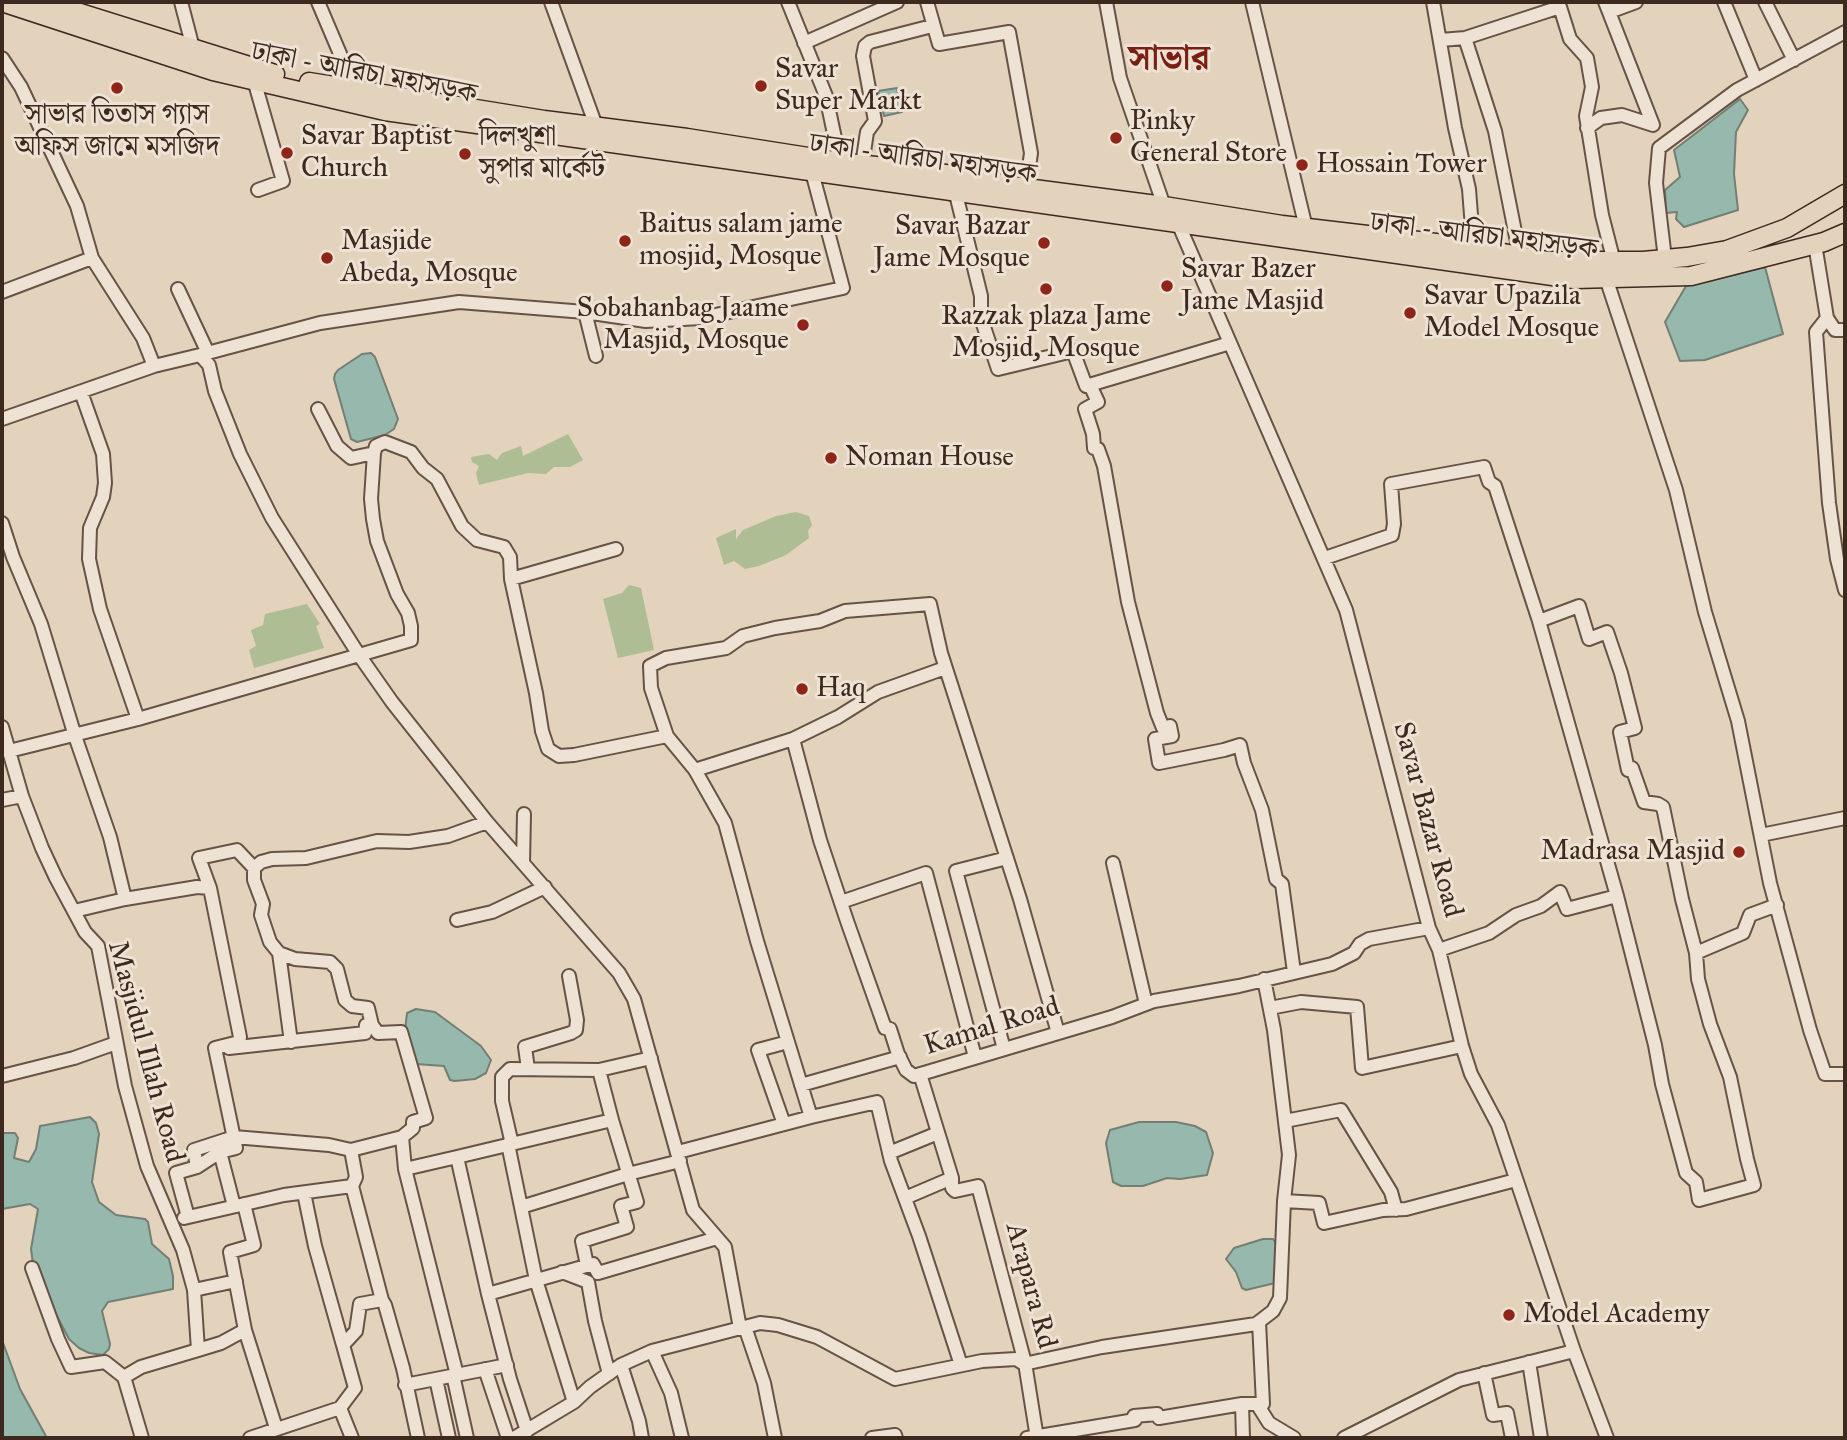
<!DOCTYPE html>
<html>
<head>
<meta charset="utf-8">
<style>
  body { margin:0 }
  #map { position:relative; width:1847px; height:1440px; overflow:hidden; background:#e3d2bc; font-family:"IM FELL Great Primer",serif }
  canvas { display:block }
  .frame { position:absolute; inset:0; border:4px solid #3e291f; pointer-events:none }
</style>
</head>
<body>
<div id="map">
<canvas width="1847" height="1440"></canvas>
<div class="frame"></div>
</div>
<script>
const ctx = document.querySelector('canvas').getContext('2d');
ctx.lineJoin = 'round';
function fill(path, color) { ctx.fillStyle = color; ctx.fill(path, 'evenodd'); }
const shape = rows => new Path2D(rows.map(r => 'M' + r).join(''));
function strokePath(path, color, width, dash) { ctx.strokeStyle = color; ctx.lineWidth = width; ctx.lineCap = dash ? 'butt' : 'round'; ctx.setLineDash(dash || []); ctx.stroke(path); }
function label(font, color, halo, rows, align = 'center') {
  ctx.font = font + ' "IM FELL Great Primer","Noto Serif Bengali",serif'; ctx.lineWidth = 6; ctx.setLineDash([]); ctx.textBaseline = 'middle'; ctx.strokeStyle = halo; ctx.fillStyle = color; for (const [text, x, y, turn = 0] of rows) {
    ctx.save(); ctx.translate(x, y); ctx.rotate((+turn || 0) * Math.PI / 180); ctx.textAlign = isNaN(turn) ? turn : align; if (halo) ctx.strokeText(text, 0, 0); ctx.fillText(text, 0, 0); ctx.restore();
  }
}
fill(shape([
  [568,434,583,460,570,467,554,467,546,474,528,473,479,485,476,473,479,466,472,462,471,457,489,454,497,460,502,453,521,446,523,456],
  [796,512,809,516,812,525,808,531,809,538,786,555,759,566,745,569,734,561,724,565,716,538,736,529,736,539,743,530,776,516],
  [629,585,641,588,654,650,618,658,603,599,622,593],
  [307,604,320,624,316,626,324,648,254,668,249,650,256,646,251,630,263,625,265,614]
]), '#afbd94');
const water = shape([
  [897,88,902,112,884,116,878,91,897,88],
  [1740,99,1748,110,1736,132,1734,174,1738,210,1684,227,1676,219,1677,212,1666,213,1665,190,1680,177,1674,150,1740,99],
  [1765,267,1783,334,1705,360,1680,361,1665,322,1686,286,1765,267],
  [371,353,375,357,398,419,394,429,385,435,357,442,351,439,334,379,335,374,338,370,362,354,371,353],
  [416,1009,435,1012,481,1046,491,1060,486,1073,475,1079,455,1081,450,1080,444,1066,416,1064,405,1030,407,1013,416,1009],
  [90,1117,96,1123,99,1134,92,1182,99,1202,116,1215,145,1219,148,1222,152,1244,169,1259,173,1276,173,1289,108,1302,102,1311,110,1344,109,1349,103,1355,89,1353,79,1348,69,1339,49,1301,33,1264,31,1249,38,1209,30,1204,2,1209,2,1133,15,1133,18,1138,14,1158,29,1162,36,1149,40,1126,90,1117],
  [1139,1122,1176,1122,1195,1126,1206,1132,1213,1153,1207,1175,1180,1179,1167,1178,1143,1186,1121,1186,1113,1182,1106,1143,1110,1130,1139,1122],
  [1263,1239,1273,1239,1277,1245,1275,1283,1246,1290,1242,1288,1236,1272,1226,1259,1234,1248,1263,1239],
  [2,1340,20,1389,47,1438,2,1438,2,1340]
]);
fill(water, '#96b8ad');
strokePath(water, '#737f74', 2);
const minor = shape([
  [181,2,193,48],
  [318,2,355,89],
  [551,2,596,126],
  [788,2,826,96,840,162],
  [927,2,939,44,1009,32,1031,153,1026,188],
  [1106,2,1120,78,1164,206],
  [1252,2,1306,228],
  [1433,2,1455,128,1469,189,1472,228,1470,247],
  [1605,2,1609,12,1636,2],
  [1724,2,1756,80],
  [1765,2,1794,60],
  [1465,38,1495,131,1520,257],
  [1441,40,1465,38,1560,7,1570,39,1587,58,1592,87,1586,116,1602,215,1614,262],
  [804,43,897,2],
  [2,58,21,87,77,206,92,258,143,338,154,366,200,355,209,365,215,391,240,454,272,518,359,655,392,702,487,822,619,973,634,999,693,1210,725,1247,740,1328],
  [254,80,283,181,258,190],
  [1587,128,1601,118,1622,115,1653,125,1609,12],
  [862,165,867,132,875,121,863,56,865,46,870,42,932,26],
  [955,190,981,296,981,318,998,369,1073,351,1086,386,1230,343],
  [1178,223,1346,610,1429,928,1439,950,1462,1046,1471,1074,1498,1125,1574,1351,1607,1438],
  [1815,244,1827,318,1816,332,1829,503,1837,559,1845,590],
  [1665,259,1656,183,1659,148,1737,90,1845,32],
  [1606,278,1676,490,1705,612,1738,721,1770,883,1810,1030,1825,1074,1845,1074],
  [178,289,208,353],
  [2,292,92,258],
  [585,312,596,356],
  [1827,318,1835,330,1845,330],
  [200,355,320,323,459,302,585,312,646,321,701,318,843,288,812,172],
  [1090,385,1098,402,1085,409,1093,434,1094,448,1098,449,1104,466,1128,602,1157,713,1163,728,1170,726,1172,736,1155,739,1159,763,1224,750,1240,745,1244,763,1262,810,1276,879,1282,884,1294,972],
  [81,392,103,454,105,483,103,497,90,528,89,559,100,609,138,719],
  [318,409,337,446,351,458,374,453],
  [2,419,154,366],
  [2,523,13,557,41,624,75,736,110,837,125,899],
  [1325,558,1392,535,1394,524,1391,484,1484,467,1489,482,1495,486,1539,621,1617,896,1655,1045,1662,1084,1686,1173,1696,1182,1699,1200,1754,1185,1747,1159,1730,1077,1710,1024,1698,979,1696,953,1743,933,1750,915,1777,905],
  [511,579,616,549],
  [1539,621,1579,606,1589,639,1607,632,1621,673,1635,728,1620,732,1628,770,1632,768,1644,802,1658,804,1663,807,1682,899,1696,953],
  [2,727,22,796,42,848,56,878,85,932,98,946,125,1086,147,1166,183,1250,194,1290,198,1350,141,1367,124,1377],
  [667,736,651,688,650,666,666,658,726,648,743,636,775,628,820,621,845,611,930,604,941,653,1020,899,1058,1033],
  [793,739,820,840,847,921,885,1028,890,1029,898,1054,906,1070,914,1076,1112,1017,1154,1001,1239,986,1332,964,1354,953,1360,944,1369,939,1429,928],
  [9,751,138,719,411,640,411,626,408,613,397,594,377,541,373,519,371,499,374,453,376,446,385,442,411,452,423,468,437,479,462,526,477,540,504,547,510,557,511,579,536,693,542,731,548,749,559,756,574,755,667,736,695,770,793,739,838,717,878,692,945,668],
  [695,770,725,823,757,941,811,1117,877,1102,891,1161,919,1236,961,1365],
  [2,800,22,796],
  [1761,835,1845,818],
  [523,863,524,814],
  [1113,863,1146,1004],
  [210,888,199,858,237,850,254,868],
  [841,902,926,873,975,1057],
  [74,911,125,899,197,887,210,888,240,1037,239,1042,215,1048,236,1148,220,1152],
  [457,920,492,912,545,887],
  [1439,950,1489,933,1516,915,1541,906,1560,892,1567,909,1617,896],
  [279,953,291,1042],
  [1270,1008,1301,1002,1357,1007,1362,1068,1462,1046],
  [229,1048,365,1033,366,1025,372,1025],
  [1004,1049,956,871,1007,858],
  [528,1069,525,1047,571,1033,576,1030,577,1020,569,976],
  [2,1076,74,1058,116,1043],
  [801,1085,900,1057],
  [1285,1121,1341,1110,1391,1192,1396,1210],
  [784,1124,758,1050,788,1042],
  [402,1137,405,1169],
  [508,1144,536,1280,574,1402],
  [512,1144,502,1101,502,1077,510,1069,599,1070],
  [678,1152,811,1117],
  [889,1153,938,1133],
  [457,1157,405,1169,457,1375],
  [197,1167,194,1150,234,1137,329,1145,351,1150],
  [952,1178,952,1188,955,1191,978,1186,1025,1363,1037,1438],
  [352,1186,356,1177,351,1150,402,1137,413,1128,413,1122,426,1118,401,1032,378,1033,372,1025,368,1008,352,1006,345,1000,337,969,330,962,295,959,279,953,270,942,261,915,263,904,254,880,254,868,261,862,272,859,306,858,377,841,409,842,448,836,487,822],
  [304,1193,315,1246,343,1345],
  [905,1198,952,1178,920,1074],
  [1284,1201,1319,1203,1324,1223,1383,1210,1406,1209,1516,1180],
  [244,1204,254,1245,230,1252,245,1330],
  [521,1207,628,1174,680,1161],
  [188,1217,176,1173,197,1167,220,1152,234,1206],
  [184,1218,284,1195,352,1186,382,1300,360,1304,356,1331,343,1345,355,1388,340,1408,352,1438],
  [587,1265,582,1241,627,1227,621,1206,637,1202,612,1120],
  [32,1268,58,1339,71,1367,105,1362,124,1377,142,1438],
  [562,1272,588,1282,595,1321,609,1374],
  [194,1290,236,1281],
  [488,1294,593,1264,598,1273,717,1238],
  [382,1300,385,1305,403,1368,418,1438],
  [745,1327,764,1383,775,1438],
  [198,1350,221,1343,245,1330,276,1428],
  [652,1351,671,1393,682,1438],
  [1529,1362,1541,1438],
  [621,1365,639,1421,642,1438],
  [485,1369,508,1438],
  [1484,1373,1493,1415,1507,1413,1512,1438],
  [453,1375,467,1438],
  [436,1379,449,1438],
  [405,1385,507,1365],
  [1242,1404,1243,1438],
  [1257,1404,1269,1423,1294,1438],
  [527,1431,510,1379,488,1294,457,1157,612,1120,599,1070,651,1058],
  [250,1438,340,1408],
  [514,1438,574,1402,590,1387,621,1365,652,1351,760,1323,778,1325,817,1337,895,1379,982,1361,1016,1359,1024,1364,1102,1347,1256,1324,1273,1311,1280,1298,1284,1201,1289,1155,1274,1030,1264,979],
  [872,1438,895,1435,896,1438],
  [1027,1438,1135,1420,1134,1416,1157,1414,1159,1418,1242,1404,1263,1404,1259,1322],
  [1344,1438,1459,1380,1574,1351]
]);
const highway = shape([
  [2,2,213,71,385,111,1574,279,1691,276,1824,242,1845,233],
  [45,2,275,74],
  [309,82,544,120,687,138,840,162,946,174,1026,188,1164,206,1282,225,1470,247,1548,261,1643,261,1687,257,1727,250,1787,228,1845,194]
]);
strokePath(minor, '#675346', 16);
strokePath(highway, '#3e291f', 21);
strokePath(minor, '#ede2d3', 12);
strokePath(highway, '#e3d2bc', 18);
for (const [x, y, r, color] of [
  [761,86,7,"#8f2418"],
  [117,88,7,"#8f2418"],
  [1116,138,7,"#8f2418"],
  [287,153,7,"#8f2418"],
  [465,154,7,"#8f2418"],
  [1302,165,7,"#8f2418"],
  [625,241,7,"#8f2418"],
  [1044,243,7,"#8f2418"],
  [327,258,7,"#8f2418"],
  [1167,286,7,"#8f2418"],
  [1046,289,7,"#8f2418"],
  [1410,313,7,"#8f2418"],
  [803,325,7,"#8f2418"],
  [831,458,7,"#8f2418"],
  [802,689,7,"#8f2418"],
  [1739,852,7,"#8f2418"],
  [1509,1315,7,"#8f2418"]
]) { const dot = new Path2D(); dot.arc(x, y, r, 0, 2 * Math.PI); ctx.fillStyle = color; ctx.fill(dot); strokePath(dot, '#ede2d3', 2.5); }
label('28px', '#3e291f', '#ede2d3', [
  ["Savar",775,70],
  ["Super Markt",775,102],
  ["সাভার তিতাস গ্যাস",117,116,"center"],
  ["অফিস জামে মসজিদ",117,148,"center"],
  ["Pinky",1130,122],
  ["General Store",1130,154],
  ["Savar Baptist",301,137],
  ["Church",301,169],
  ["দিলখুশা",479,138],
  ["সুপার মার্কেট",479,170],
  ["Hossain Tower",1316,165],
  ["Baitus salam jame",639,225],
  ["mosjid, Mosque",639,257],
  ["Savar Bazar",1030,227,"right"],
  ["Jame Mosque",1030,259,"right"],
  ["Masjide",341,242],
  ["Abeda, Mosque",341,274],
  ["Savar Bazer",1181,270],
  ["Jame Masjid",1181,302],
  ["Savar Upazila",1424,297],
  ["Model Mosque",1424,329],
  ["Sobahanbag Jaame",789,309,"right"],
  ["Masjid, Mosque",789,341,"right"],
  ["Razzak plaza Jame",1046,317,"center"],
  ["Mosjid, Mosque",1046,349,"center"],
  ["Noman House",845,458],
  ["Haq",816,689],
  ["Madrasa Masjid",1725,852,"right"],
  ["Model Academy",1523,1315]
], 'left');
label('28px', '#3e291f', '#ede2d3', [
  ["ঢাকা - আরিচা মহাসড়ক",364,74,11],
  ["ঢাকা - আরিচা মহাসড়ক",923,160,8],
  ["ঢাকা - আরিচা মহাসড়ক",1484,237,7],
  ["Savar Bazar Road",1427,820,75],
  ["Kamal Road",992,1027,-17],
  ["Masjidul Illah Road",145,1052,75],
  ["Arapara Rd",1030,1286,75]
]);
label('bold 35px', '#7a1f14', '#ede2d3', [
  ["সাভার",1169,60]
]);
</script>
</body>
</html>
